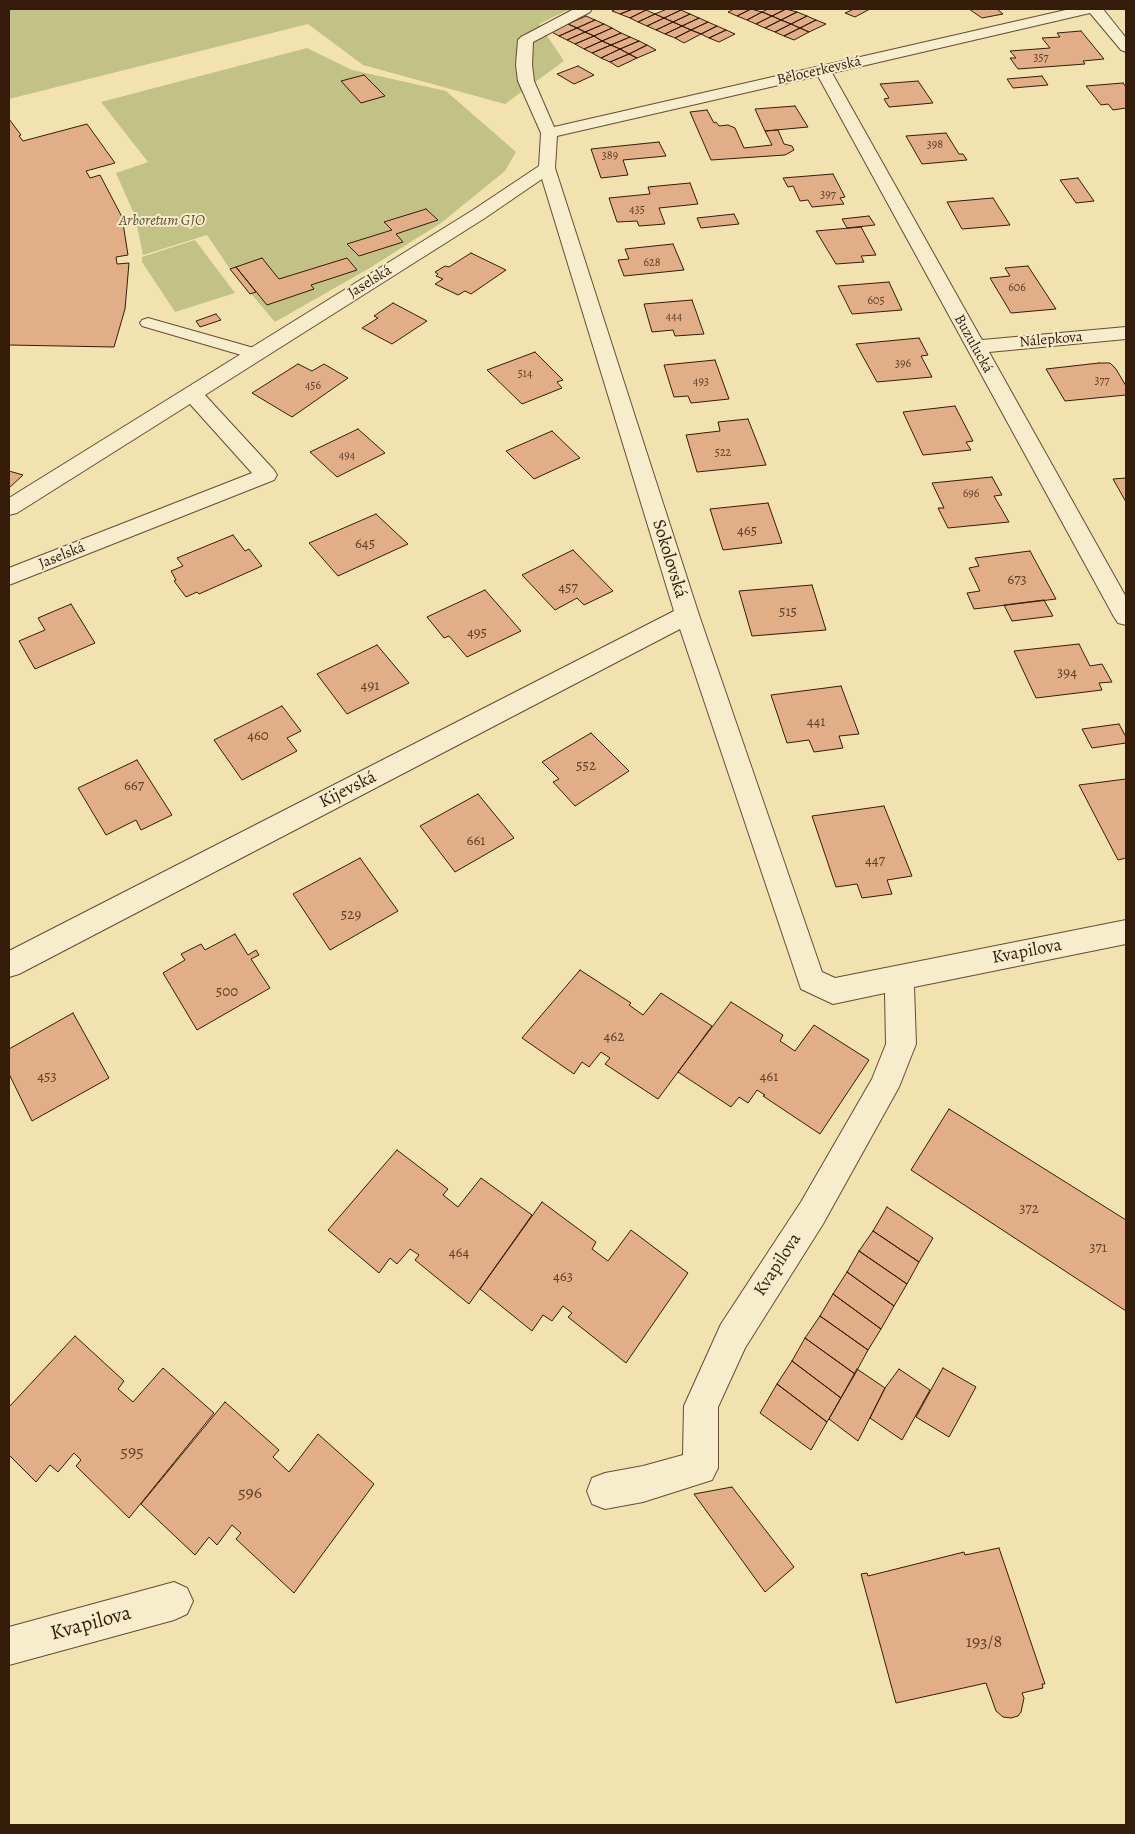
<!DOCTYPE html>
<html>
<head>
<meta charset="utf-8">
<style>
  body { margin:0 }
  #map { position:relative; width:1135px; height:1834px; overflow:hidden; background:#f2e2b0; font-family:Alegreya,serif }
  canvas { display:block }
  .frame { position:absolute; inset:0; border:10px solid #351b0a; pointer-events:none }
</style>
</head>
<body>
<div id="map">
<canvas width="1135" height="1834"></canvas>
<div class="frame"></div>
</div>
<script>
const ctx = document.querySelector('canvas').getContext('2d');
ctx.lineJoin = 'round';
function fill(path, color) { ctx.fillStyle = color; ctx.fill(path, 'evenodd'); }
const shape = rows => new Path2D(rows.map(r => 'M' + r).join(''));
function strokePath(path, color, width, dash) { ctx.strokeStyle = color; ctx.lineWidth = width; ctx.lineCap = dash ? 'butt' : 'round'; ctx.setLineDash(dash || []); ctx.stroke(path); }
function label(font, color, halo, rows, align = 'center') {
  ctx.font = font + ' Alegreya,serif'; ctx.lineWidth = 4; ctx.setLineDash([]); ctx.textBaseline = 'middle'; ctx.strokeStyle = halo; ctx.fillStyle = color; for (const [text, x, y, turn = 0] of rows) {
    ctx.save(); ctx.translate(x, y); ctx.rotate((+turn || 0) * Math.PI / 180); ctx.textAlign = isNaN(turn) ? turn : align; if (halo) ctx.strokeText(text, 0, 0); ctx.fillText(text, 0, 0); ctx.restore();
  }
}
fill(shape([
  [9,9,570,9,539,24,564,61,505,104,363,65,308,24,9,99],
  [307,48,352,70,446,91,516,152,505,171,441,223,368,269,275,322,230,269,207,235,143,255,135,216,116,173,148,162,101,102],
  [195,240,235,293,175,312,142,262,142,257]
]), '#c2c186');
const building = shape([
  [616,9,633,9,620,14,612,11,616,9],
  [633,9,643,9,646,10,630,18,620,14,633,9],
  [667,9,677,9,681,10,664,18,655,14,667,9],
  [734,9,751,9,737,16,728,12,734,9],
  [751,9,762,12,747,20,737,16,751,9],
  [768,9,786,9,772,16,762,12,768,9],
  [786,9,797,12,781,20,772,16,786,9],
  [854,9,870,9,855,17,845,13,854,9],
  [969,9,1000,9,997,9,1003,14,982,18,969,9],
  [646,10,655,14,638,22,630,18,646,10],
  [681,10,690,14,673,22,664,18,681,10],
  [762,12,772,16,756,24,747,20,762,12],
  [797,12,807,16,791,24,781,20,797,12],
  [655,14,664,18,647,26,638,22,655,14],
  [690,14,699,18,682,26,673,22,690,14],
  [586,16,595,20,577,28,568,24,586,16],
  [772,16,781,20,765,28,756,24,772,16],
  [807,16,816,20,800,28,791,24,807,16],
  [664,18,673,22,656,30,647,26,664,18],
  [699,18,708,22,691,30,682,26,699,18],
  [595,20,604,24,585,32,577,28,595,20],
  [781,20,791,24,775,32,765,28,781,20],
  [816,20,826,24,809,32,800,28,816,20],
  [673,22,682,26,665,34,656,30,673,22],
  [708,22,717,26,701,34,691,30,708,22],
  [568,24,577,28,559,36,550,31,568,24],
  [604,24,612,28,594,36,585,32,604,24],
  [791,24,800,28,784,36,775,32,791,24],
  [682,26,691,30,675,38,665,34,682,26],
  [717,26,726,30,709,38,701,34,717,26],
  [577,28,585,32,567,40,559,36,577,28],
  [612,28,621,33,602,41,594,36,612,28],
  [800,28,809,32,794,40,784,36,800,28],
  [691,30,701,34,684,43,675,38,691,30],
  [726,30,735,34,719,42,709,38,726,30],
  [1081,31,1104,59,1083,61,1085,64,1018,69,1010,58,1016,58,1010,51,1050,48,1042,38,1060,37,1057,33,1081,31],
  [585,32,594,36,575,44,567,40,585,32],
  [621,33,630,37,611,45,602,41,621,33],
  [594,36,602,41,584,49,575,44,594,36],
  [630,37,639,41,620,49,611,45,630,37],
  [602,41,611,45,592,53,584,49,602,41],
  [639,41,647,45,629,54,620,49,639,41],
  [611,45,620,49,601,58,592,53,611,45],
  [647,45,656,50,637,58,629,54,647,45],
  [620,49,629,54,610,62,601,58,620,49],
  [629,54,637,58,618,67,610,62,629,54],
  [578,66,594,75,574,84,557,74,578,66],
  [364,75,385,96,361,103,341,81,364,75],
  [1042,76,1048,85,1013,88,1007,79,1042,76],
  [918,81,933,103,889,107,884,99,889,98,880,84,918,81],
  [1123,83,1126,87,1126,108,1113,110,1108,104,1101,105,1086,86,1123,83],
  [795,106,808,127,765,131,755,109,795,106],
  [707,110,714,123,716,122,719,126,728,125,735,128,744,148,772,145,765,131,778,130,784,144,792,146,794,150,785,155,711,160,690,112,707,110],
  [9,119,21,135,19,136,23,141,87,124,115,163,86,171,90,178,100,175,122,217,128,255,116,257,117,264,129,263,125,309,114,347,9,345,9,119],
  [946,133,959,154,963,154,967,160,922,164,906,136,946,133],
  [659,142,666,156,623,160,628,175,601,178,591,149,659,142],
  [833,174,845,197,840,198,844,204,812,207,808,200,800,201,793,186,788,187,783,178,833,174],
  [1078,178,1094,201,1076,203,1060,180,1078,178],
  [690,183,698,204,659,208,665,224,639,226,637,221,617,222,609,198,650,194,648,187,690,183],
  [993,198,1010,225,962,229,947,202,993,198],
  [426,209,438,220,396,234,403,242,359,256,347,244,392,230,384,222,426,209],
  [734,214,739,224,701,228,697,218,734,214],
  [869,216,875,225,847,228,842,219,869,216],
  [861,227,876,255,861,256,864,262,836,264,816,231,861,227],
  [673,244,684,270,624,276,618,260,629,259,625,249,673,244],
  [471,253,506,270,471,294,465,291,458,295,435,284,443,279,436,276,438,274,435,272,445,266,449,267,471,253],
  [262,258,279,279,347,258,357,270,311,285,314,289,267,305,236,267,262,258],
  [1028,266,1056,309,1011,313,990,278,1010,276,1005,268,1028,266],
  [236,267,256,292,250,294,230,269,236,267],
  [889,282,902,310,852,314,838,286,889,282],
  [692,300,704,334,675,336,673,330,652,332,644,304,692,300],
  [393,303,427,321,392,344,362,328,378,318,374,316,393,303],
  [216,314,221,320,200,327,196,321,216,314],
  [919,338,928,355,921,356,932,377,877,382,856,344,919,338],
  [535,352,563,380,557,382,562,388,522,404,487,370,535,352],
  [715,360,729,399,691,403,688,396,674,397,664,365,715,360],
  [1099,363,1110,363,1116,369,1126,386,1126,395,1065,401,1046,369,1099,363],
  [298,364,312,371,324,364,348,378,292,417,252,393,298,364],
  [955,406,973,441,966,442,971,450,923,455,903,412,955,406],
  [748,419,766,465,697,472,686,435,720,431,718,422,748,419],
  [358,429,385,453,337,477,310,452,358,429],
  [552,431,580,458,534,479,506,451,552,431],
  [9,471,23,475,9,488,9,471],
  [992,477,1002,495,994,496,1009,522,948,528,938,508,944,508,932,483,992,477],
  [1126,478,1126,502,1113,479,1126,478],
  [768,503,782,543,723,550,710,509,768,503],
  [376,514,408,544,338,576,309,543,376,514],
  [233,535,245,551,249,549,262,566,199,594,197,592,186,597,174,581,176,580,171,571,183,566,177,558,233,535],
  [573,550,613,591,584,605,577,598,555,610,522,575,573,550],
  [1030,551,1056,599,974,609,967,593,980,591,969,568,979,566,975,558,1030,551],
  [812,585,826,630,752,636,739,591,812,585],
  [485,590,521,631,467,657,449,636,444,638,427,617,485,590],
  [1044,600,1053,616,1012,621,1004,605,1044,600],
  [71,604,95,643,35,669,19,641,45,630,38,618,71,604],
  [1079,644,1090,666,1102,664,1112,682,1099,683,1102,690,1036,698,1014,651,1079,644],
  [377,645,409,683,347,714,317,674,377,645],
  [841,686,859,734,839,736,843,748,814,752,809,740,787,743,771,695,841,686],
  [282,706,301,731,287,738,297,751,242,780,214,740,282,706],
  [1119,724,1126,737,1126,743,1092,748,1082,729,1119,724],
  [591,733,629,771,575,806,553,782,559,779,542,762,591,733],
  [137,760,172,815,141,830,136,820,106,835,78,788,137,760],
  [1126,779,1126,858,1118,860,1079,785,1126,779],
  [478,794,514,838,455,872,420,826,478,794],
  [884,806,912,876,887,880,892,894,862,898,857,884,836,887,812,816,884,806],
  [360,858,398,911,330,950,293,894,360,858],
  [235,934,248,955,256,950,259,955,251,959,270,988,197,1030,163,973,185,960,181,954,201,944,205,950,235,934],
  [580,970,631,1003,629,1005,643,1015,661,993,712,1026,658,1099,605,1064,610,1058,601,1052,589,1067,582,1062,574,1074,522,1038,580,970],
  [731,1002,783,1035,780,1041,795,1051,814,1025,869,1060,820,1134,763,1096,765,1095,757,1090,748,1103,739,1097,731,1107,678,1072,731,1002],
  [73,1013,109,1078,32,1121,9,1074,9,1049,73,1013],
  [949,1109,1126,1220,1126,1311,911,1170,949,1109],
  [397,1150,448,1189,443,1195,458,1207,481,1178,532,1215,469,1304,415,1260,419,1255,410,1249,397,1264,390,1258,379,1273,328,1230,397,1150],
  [542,1202,596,1242,592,1249,608,1261,631,1230,688,1273,626,1363,568,1317,572,1313,563,1306,552,1321,543,1315,532,1331,480,1289,542,1202],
  [887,1207,933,1238,919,1262,873,1231,887,1207],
  [873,1231,919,1262,907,1284,859,1251,873,1231],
  [859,1251,907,1284,894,1306,847,1272,859,1251],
  [847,1272,894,1306,881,1329,833,1294,847,1272],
  [833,1294,881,1329,868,1350,820,1316,833,1294],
  [820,1316,868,1350,855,1374,805,1338,820,1316],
  [75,1336,124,1381,118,1389,133,1402,163,1368,214,1413,129,1518,76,1466,81,1460,74,1453,58,1472,50,1465,36,1482,9,1455,9,1407,75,1336],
  [805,1338,855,1374,841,1398,792,1361,805,1338],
  [792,1361,841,1398,827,1422,777,1384,792,1361],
  [943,1368,976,1387,949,1437,916,1417,943,1368],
  [857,1369,885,1388,858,1441,829,1419,857,1369],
  [899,1369,930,1390,902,1440,870,1418,885,1388,899,1369],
  [777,1384,827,1422,811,1450,760,1413,777,1384],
  [225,1402,279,1450,273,1457,289,1472,318,1434,374,1484,294,1593,236,1539,241,1533,232,1525,217,1545,209,1537,195,1555,141,1504,225,1402],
  [732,1487,794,1567,765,1592,694,1494,732,1487],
  [999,1548,1045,1684,1042,1684,1043,1688,1022,1693,1024,1698,1021,1712,1018,1716,1011,1718,1003,1717,996,1711,986,1683,896,1703,861,1574,867,1573,868,1576,964,1552,965,1555,999,1548]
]);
fill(building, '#e2ae87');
strokePath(building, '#351b0a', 1);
const service = shape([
  [148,318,261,350,263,354,261,358,255,359,142,326,140,323,142,320,148,318]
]);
const minor = shape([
  [574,9,592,9,590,12,533,42,532,65,534,81,554,127,1070,9,1103,9,1126,38,1126,52,1121,50,1090,13,832,73,982,340,1126,327,1126,339,989,352,1126,597,1126,625,1118,623,1114,617,818,76,557,136,555,168,699,615,822,972,835,978,1126,920,1126,944,914,987,916,1044,899,1087,823,1224,745,1348,718,1407,718,1468,712,1480,643,1502,605,1509,592,1504,587,1491,592,1478,605,1473,643,1466,683,1455,684,1406,721,1324,801,1202,872,1079,886,1044,885,993,833,1004,801,989,680,629,19,974,9,977,9,951,674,611,542,179,485,218,205,395,274,470,277,475,274,480,9,585,9,568,252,473,190,404,17,513,9,515,9,498,473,210,539,166,541,133,518,81,516,65,518,40,521,37,574,9],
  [174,1582,187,1588,193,1601,187,1614,174,1620,9,1665,9,1627,174,1582]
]);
strokePath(service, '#644d34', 2);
strokePath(minor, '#644d34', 2);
fill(service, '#f7eccc');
fill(minor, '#f7eccc');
label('12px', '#604029', null, [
  ["357",1041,58],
  ["398",935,145],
  ["389",610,156],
  ["397",828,195],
  ["435",637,210],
  ["628",652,263],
  ["606",1017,288],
  ["605",876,301],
  ["444",674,317],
  ["396",903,364],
  ["514",525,374],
  ["377",1102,381],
  ["493",701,382],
  ["456",313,386],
  ["522",723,453],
  ["494",347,456],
  ["696",971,494]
]);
label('15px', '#351b0a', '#f7eccc', [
  ["Bělocerkevská",819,71,-13],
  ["Jaselská",370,282,-32],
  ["Nálepkova",1051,340,-5],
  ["Buzulucká",973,344,61],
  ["Jaselská",62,556,-22]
]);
label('italic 15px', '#5f4d2f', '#f7eccc', [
  ["Arboretum GJO",162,221]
]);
label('15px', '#604029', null, [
  ["465",747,531],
  ["645",365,544],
  ["673",1017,580],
  ["457",568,588],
  ["515",788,612],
  ["495",477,633],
  ["394",1067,673],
  ["491",370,686],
  ["441",816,722],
  ["460",258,736],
  ["552",586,766],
  ["667",134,786],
  ["661",476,841],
  ["447",875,861],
  ["529",351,915],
  ["500",227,992],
  ["462",614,1037],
  ["453",47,1077],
  ["461",769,1077],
  ["372",1029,1209],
  ["371",1098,1248],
  ["464",459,1253],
  ["463",563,1277]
]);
label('18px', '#351b0a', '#f7eccc', [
  ["Sokolovská",669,559,73],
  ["Kijevská",348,790,-27],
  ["Kvapilova",1027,952,-11],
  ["Kvapilova",778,1265,-57]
]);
label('18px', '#604029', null, [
  ["595",132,1453],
  ["596",250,1494],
  ["193/8",984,1643]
]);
label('21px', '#351b0a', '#f7eccc', [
  ["Kvapilova",91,1624,-15]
]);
</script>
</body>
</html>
